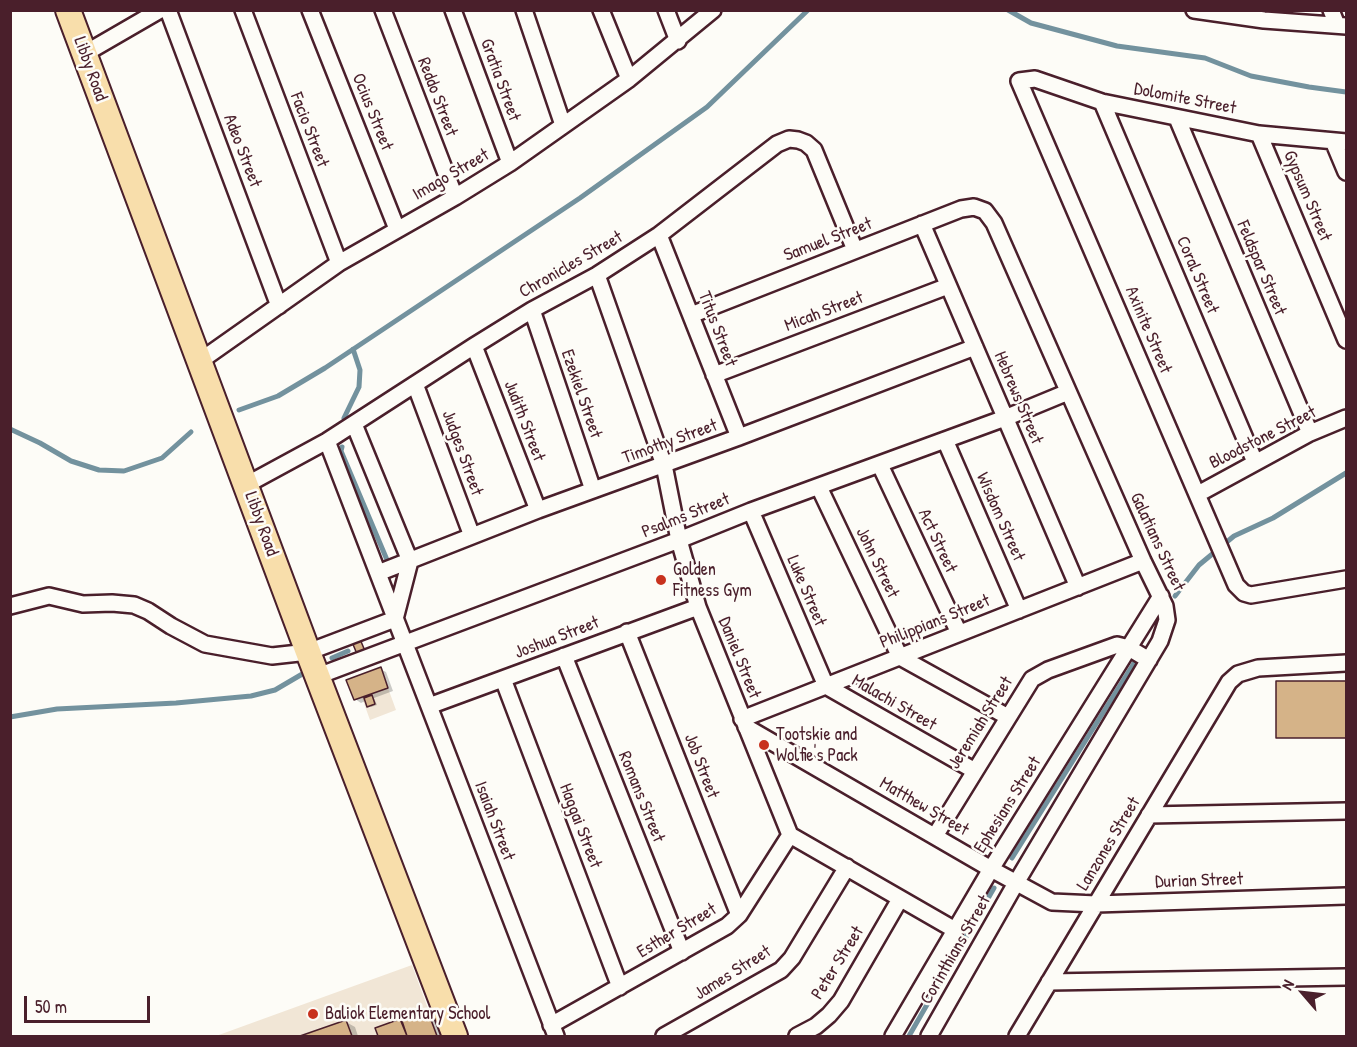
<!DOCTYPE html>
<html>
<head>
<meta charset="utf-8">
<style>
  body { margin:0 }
  #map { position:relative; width:1357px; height:1047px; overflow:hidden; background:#fdfcf7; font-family:"Patrick Hand",sans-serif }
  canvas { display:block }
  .frame { position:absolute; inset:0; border:12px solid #4a1f2b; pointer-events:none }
  .north { position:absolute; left:1273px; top:963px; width:60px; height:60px; -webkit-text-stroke:4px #fdfcf7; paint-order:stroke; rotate:298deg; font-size:16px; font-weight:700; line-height:24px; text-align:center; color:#4a1f2b }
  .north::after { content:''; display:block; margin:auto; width:21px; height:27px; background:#4a1f2b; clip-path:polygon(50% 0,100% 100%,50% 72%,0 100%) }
  .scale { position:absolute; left:24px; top:996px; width:126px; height:27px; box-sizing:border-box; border:3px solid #4a1f2b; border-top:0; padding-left:8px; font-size:18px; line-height:21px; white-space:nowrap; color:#4a1f2b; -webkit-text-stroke:4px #fdfcf7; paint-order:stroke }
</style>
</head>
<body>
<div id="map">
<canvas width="1357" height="1047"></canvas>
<div class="frame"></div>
<div class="north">N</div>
<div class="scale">50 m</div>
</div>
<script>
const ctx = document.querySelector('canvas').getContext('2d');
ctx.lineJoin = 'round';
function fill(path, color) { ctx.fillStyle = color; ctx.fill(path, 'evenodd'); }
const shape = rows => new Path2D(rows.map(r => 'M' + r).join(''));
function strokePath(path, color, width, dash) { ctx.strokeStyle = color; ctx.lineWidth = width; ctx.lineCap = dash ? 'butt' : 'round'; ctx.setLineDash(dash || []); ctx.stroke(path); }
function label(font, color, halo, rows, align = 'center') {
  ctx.font = font + ' "Patrick Hand",sans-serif'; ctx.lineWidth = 5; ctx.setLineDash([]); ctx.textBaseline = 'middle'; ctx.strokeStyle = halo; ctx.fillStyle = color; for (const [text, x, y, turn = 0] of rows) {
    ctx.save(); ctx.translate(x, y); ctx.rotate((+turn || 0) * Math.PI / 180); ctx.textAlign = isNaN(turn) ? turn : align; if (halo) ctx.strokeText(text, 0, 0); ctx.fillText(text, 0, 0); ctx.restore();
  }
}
fill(shape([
  [388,688,396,710,370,720,362,698],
  [412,965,438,1036,216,1036,340,991]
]), '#f1e6d6');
fill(shape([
  [380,669,386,672,393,691,374,698,377,705,371,707,367,700,361,703,355,699],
  [1346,682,1346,738,1278,737,1278,683],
  [427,1011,436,1016,443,1036,380,1036,377,1029,400,1020,404,1023],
  [346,1022,355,1027,358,1036,305,1036]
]), '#0003');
strokePath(shape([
  [1008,10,1031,23,1117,46,1205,58,1251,76,1309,87,1346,92],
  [239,410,278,396,325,368,580,198,707,107,808,10],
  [344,418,359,387,360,370,353,349],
  [10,429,40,443,71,461,99,470,124,471,162,458,191,432],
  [342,447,341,451,390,567],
  [1175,596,1199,565,1234,536,1273,518,1346,473],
  [332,658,348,651],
  [10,717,57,709,176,703,251,696,275,690,304,673],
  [1012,858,1136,660],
  [909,1036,994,888]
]), '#73929e', 5);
const building = shape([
  [360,639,365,651,357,654,352,642,360,639],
  [381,667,388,688,354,700,346,680,381,667],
  [1276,681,1346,681,1346,738,1276,738,1276,681],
  [372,695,375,704,367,707,364,698,372,695],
  [427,1009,437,1036,407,1036,401,1018,427,1009],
  [400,1019,407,1036,378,1036,375,1028,400,1019],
  [346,1020,352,1036,300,1036,346,1020]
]);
fill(building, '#d5b388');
strokePath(building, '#4a1f2b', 1.5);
const minor = shape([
  [168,10,279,306],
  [243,10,339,263],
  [310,10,397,229],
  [383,10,455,197],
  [453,10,510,163],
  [524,10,563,125],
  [601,10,629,79],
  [666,10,678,41],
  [1194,10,1264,20,1346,26],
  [1331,10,1337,25],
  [84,54,160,10],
  [1102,102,1255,462],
  [1177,118,1310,433],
  [1259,134,1346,340],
  [1333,141,1346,172],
  [1346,142,1259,134,1102,102,1035,79,1019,81,1236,585,1244,593,1251,595,1346,579],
  [922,224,1078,587],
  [659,235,739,437],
  [597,275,664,465,679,540,698,607,790,835,955,930],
  [532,310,593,490],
  [691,315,961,209,974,207,985,211,994,223,1143,561,1165,606,1167,620,1160,641,1016,883,929,1036],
  [474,346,538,510],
  [200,361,339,263,455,197,510,163,629,79,713,10],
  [714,375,948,286],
  [415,384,472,536],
  [354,424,410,561,395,619],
  [945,440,1019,610],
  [327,441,556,1036],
  [880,465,959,633],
  [246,485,327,441,474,346,532,310,597,275,659,235,777,144,789,139,798,140,806,143,814,150,855,250],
  [819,487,900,657,1008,717],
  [1198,494,1310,433,1346,418],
  [751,511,826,686,975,771],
  [378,573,538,510,739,437,975,347],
  [10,606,49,596,83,604,112,603,134,605,148,611,171,626,205,644,272,656,308,652,395,619],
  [627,632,739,915],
  [564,656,682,952],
  [318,676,679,540,751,511,1005,418,1068,392],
  [503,679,620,987],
  [429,706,698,607],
  [742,719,1143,561],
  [746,727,991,869,1052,902,1096,904,1346,896],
  [1149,815,1346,811],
  [935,836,1032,679,1048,670,1117,645,1129,648,1149,660],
  [1049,982,1346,977],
  [551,1025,727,926,739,915,790,835],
  [664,1036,781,970,792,958,847,867],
  [797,1036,816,1026,829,1015,841,1001,900,899],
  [893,1036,991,869,1161,596],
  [1017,1036,1229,682,1238,674,1258,668,1346,663]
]);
const primary = shape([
  [68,10,308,652,455,1036]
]);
strokePath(minor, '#4a1f2b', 20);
strokePath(primary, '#4a1f2b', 28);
strokePath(minor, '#fdfcf7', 15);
strokePath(primary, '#f8deab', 24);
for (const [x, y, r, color] of [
  [661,580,6,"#c8321e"],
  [764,745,6,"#c8321e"],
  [313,1014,6,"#c8321e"]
]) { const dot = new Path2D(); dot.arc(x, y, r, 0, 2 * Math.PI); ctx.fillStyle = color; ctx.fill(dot); strokePath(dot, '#fdfcf7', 2); }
label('18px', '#4a1f2b', '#fdfcf7', [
  ["Libby Road",90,69,70],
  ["Gratia Street",500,80,70],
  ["Reddo Street",437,97,69],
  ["Dolomite Street",1185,99,11],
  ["Ocius Street",372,112,68],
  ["Facio Street",309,130,69],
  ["Adeo Street",242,151,69],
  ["Imago Street",451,175,-30],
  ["Gypsum Street",1307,196,67],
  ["Samuel Street",828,240,-21],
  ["Chronicles Street",571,265,-30],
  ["Feldspar Street",1261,268,67],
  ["Coral Street",1197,275,67],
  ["Micah Street",824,312,-21],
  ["Titus Street",717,329,69],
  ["Axinite Street",1148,330,67],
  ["Ezekiel Street",581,394,71],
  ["Hebrews Street",1018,398,67],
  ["Judith Street",524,421,69],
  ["Bloodstone Street",1263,438,-27],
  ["Timothy Street",670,442,-20],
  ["Judges Street",462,453,70],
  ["Psalms Street",686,516,-22],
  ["Wisdom Street",1000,517,66],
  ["Libby Road",261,524,70],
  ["Act Street",937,541,65],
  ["Galatians Street",1157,542,65],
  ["John Street",877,563,64],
  ["Luke Street",806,591,67],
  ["Philippians Street",935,622,-22],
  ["Joshua Street",557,638,-21],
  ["Daniel Street",739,658,68],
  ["Malachi Street",894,703,30],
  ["Jeremiah Street",981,723,-58],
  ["Job Street",701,766,69],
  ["Romans Street",641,797,68],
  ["Ephesians Street",1008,805,-58],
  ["Matthew Street",924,807,30],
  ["Isaiah Street",494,821,69],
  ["Haggai Street",580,826,69],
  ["Lanzones Street",1109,844,-59],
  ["Durian Street",1199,881,-2],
  ["Esther Street",677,931,-31],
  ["Corinthians Street",956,950,-60],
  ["Peter Street",838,963,-58],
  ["James Street",733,973,-32]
]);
label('18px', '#4a1f2b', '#fdfcf7', [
  ["Golden",673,570],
  ["Fitness Gym",673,591],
  ["Tootskie and",776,735],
  ["Wolfie's Pack",776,756],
  ["Baliok Elementary School",325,1014]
], 'left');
</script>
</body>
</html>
